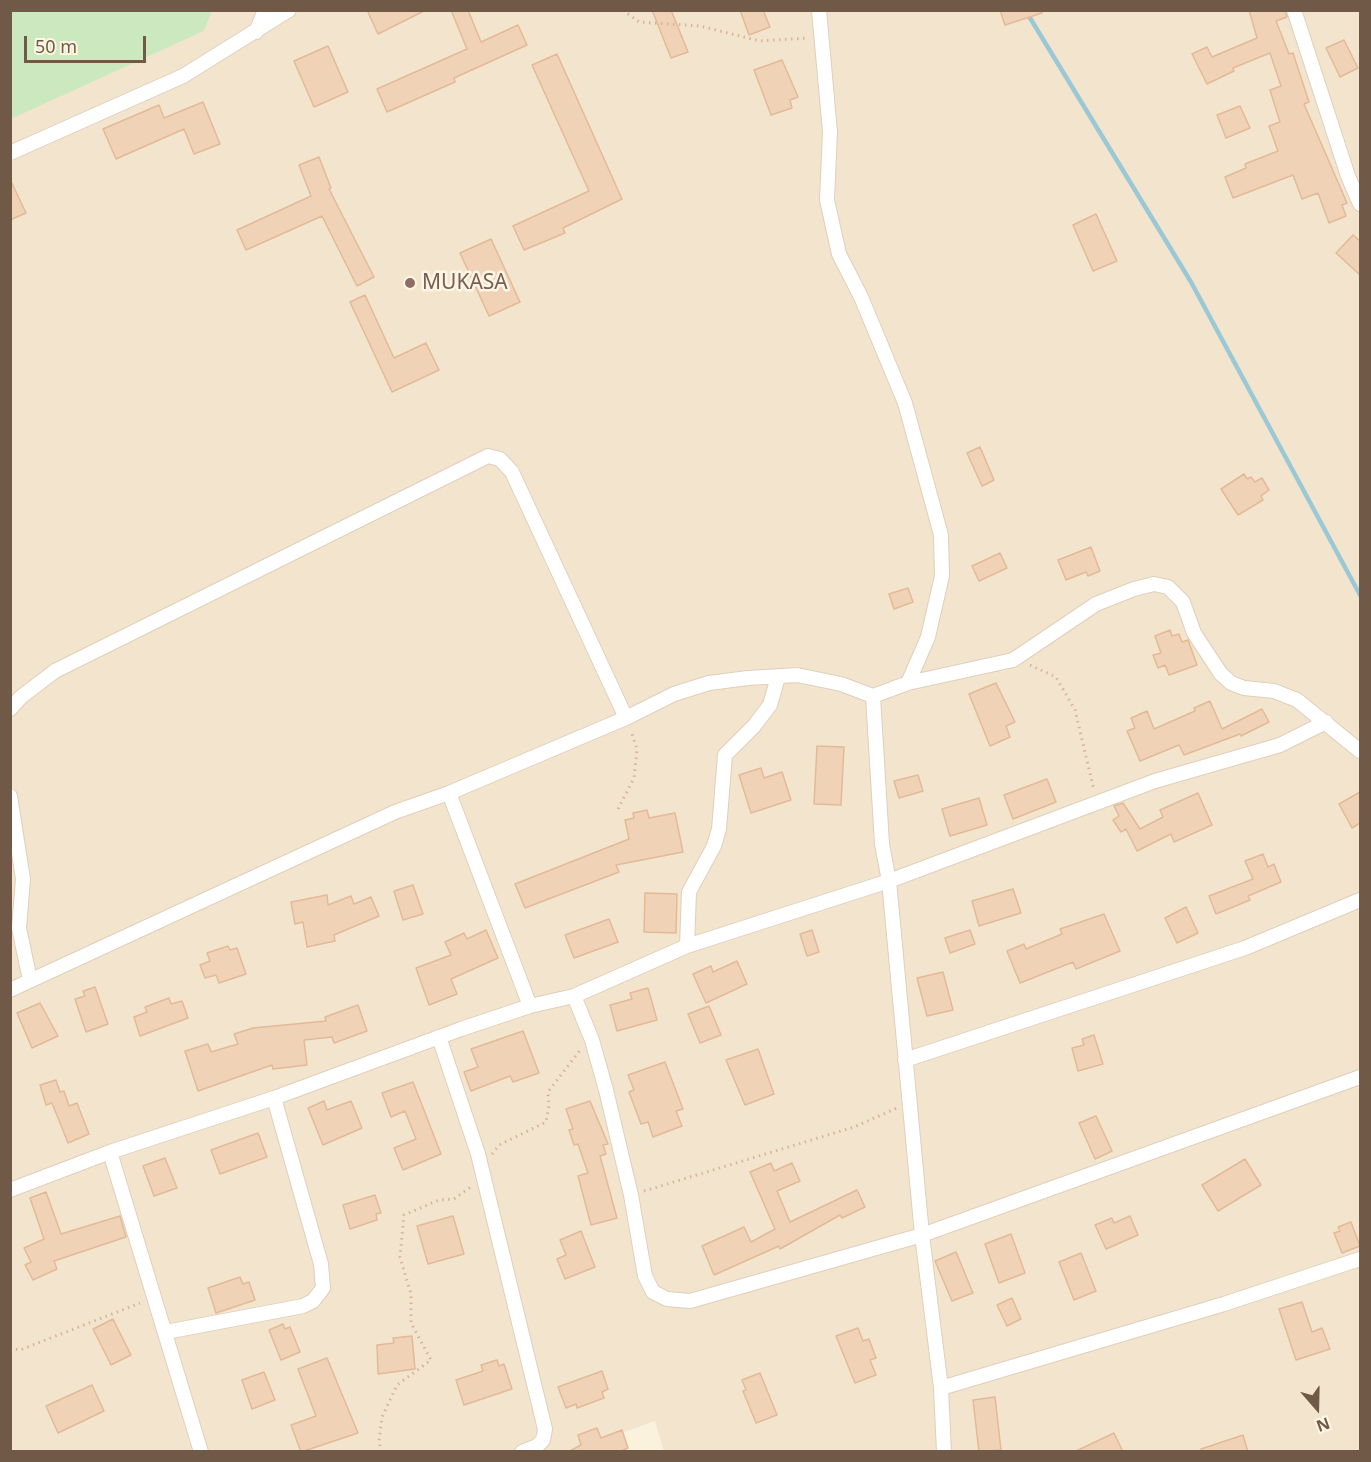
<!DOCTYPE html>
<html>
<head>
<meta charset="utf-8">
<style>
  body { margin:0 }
  #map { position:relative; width:1371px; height:1462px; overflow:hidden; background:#fbf2de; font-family:"Noto Sans",sans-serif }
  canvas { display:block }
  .frame { position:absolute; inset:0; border:12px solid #715947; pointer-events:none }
  .north { position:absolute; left:1287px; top:1378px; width:60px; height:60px; -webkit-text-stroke:4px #fff6e4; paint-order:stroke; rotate:160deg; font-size:16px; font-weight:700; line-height:24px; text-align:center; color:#715947 }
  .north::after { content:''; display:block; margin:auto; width:21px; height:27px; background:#715947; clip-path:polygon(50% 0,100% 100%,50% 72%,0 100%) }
  .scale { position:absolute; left:24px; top:36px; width:122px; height:27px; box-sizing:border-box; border:3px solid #715947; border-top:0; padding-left:8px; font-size:18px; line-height:21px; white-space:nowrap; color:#715947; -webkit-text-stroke:4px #fff6e4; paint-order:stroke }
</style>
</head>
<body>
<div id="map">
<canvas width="1371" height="1462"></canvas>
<div class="frame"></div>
<div class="north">N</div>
<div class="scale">50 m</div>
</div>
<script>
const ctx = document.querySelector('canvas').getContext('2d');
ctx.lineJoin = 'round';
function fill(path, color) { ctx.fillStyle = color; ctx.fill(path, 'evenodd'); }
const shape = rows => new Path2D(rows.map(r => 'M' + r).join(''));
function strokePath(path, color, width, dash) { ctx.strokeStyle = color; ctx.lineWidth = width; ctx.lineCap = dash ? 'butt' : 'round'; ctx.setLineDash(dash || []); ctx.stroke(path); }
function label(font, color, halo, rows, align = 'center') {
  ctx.font = font + ' "Noto Sans",sans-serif'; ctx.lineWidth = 5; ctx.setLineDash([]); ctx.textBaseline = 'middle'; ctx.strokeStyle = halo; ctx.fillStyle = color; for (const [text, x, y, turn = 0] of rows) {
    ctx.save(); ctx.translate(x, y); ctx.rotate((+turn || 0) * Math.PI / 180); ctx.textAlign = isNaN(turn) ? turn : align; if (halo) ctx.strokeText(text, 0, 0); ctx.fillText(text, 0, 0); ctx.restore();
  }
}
fill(shape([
  [212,11,1360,11,1360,1451,664,1452,655,1421,572,1451,11,1451,10,119,204,31]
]), '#f3e5cd');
fill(shape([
  [10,11,11,10,212,11,204,31,11,119]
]), '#cce8be');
strokePath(shape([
  [1027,13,1191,282,1360,595]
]), '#9ac8d5', 4.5);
const building = shape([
  [367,10,426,10,378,34,367,10],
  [451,10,468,10,481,42,518,25,527,45,454,78,455,82,387,112,377,89,467,49,451,10],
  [652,10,671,10,688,52,671,58,652,10],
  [740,10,763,10,770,27,749,35,740,10],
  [1000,10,1042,10,1042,13,1005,25,1000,10],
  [1249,10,1285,10,1287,17,1276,21,1289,54,1293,53,1309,102,1304,104,1347,203,1342,205,1346,216,1329,223,1318,193,1302,199,1293,175,1233,198,1225,177,1246,168,1245,164,1278,151,1269,126,1280,122,1270,90,1281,86,1270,53,1233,68,1234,71,1207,84,1192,54,1207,47,1212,57,1257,38,1249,10],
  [1344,40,1358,68,1340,77,1326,48,1344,40],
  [328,46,348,92,314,107,294,61,328,46],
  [557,54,622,199,563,228,565,233,524,250,513,226,589,191,532,65,557,54],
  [782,60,798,97,790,100,792,108,771,115,754,70,782,60],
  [203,102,220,144,194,154,184,129,116,159,103,129,159,105,164,118,203,102],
  [1240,106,1250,128,1226,138,1217,115,1240,106],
  [319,157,331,188,329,189,374,277,357,286,322,216,246,250,237,230,311,196,299,165,319,157],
  [10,179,26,213,10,220,10,179],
  [1096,214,1117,261,1093,271,1073,225,1096,214],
  [1353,235,1360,241,1360,275,1336,253,1353,235],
  [491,239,520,302,489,316,460,253,491,239],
  [365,295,394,358,426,343,439,370,392,392,350,302,365,295],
  [980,447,994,480,982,486,967,453,980,447],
  [1244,474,1247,479,1251,477,1255,482,1262,478,1269,490,1261,496,1263,500,1238,515,1221,489,1244,474],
  [1091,547,1100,571,1088,576,1086,572,1066,580,1058,560,1091,547],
  [1000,553,1007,568,979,581,972,566,1000,553],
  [908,588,913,602,894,609,889,594,908,588],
  [1170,630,1172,636,1179,634,1182,642,1188,640,1197,665,1169,675,1165,665,1158,668,1153,655,1161,653,1155,636,1170,630],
  [996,683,1015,722,1006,726,1010,737,990,746,969,694,996,683],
  [1210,701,1222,729,1262,709,1269,722,1241,736,1240,734,1184,755,1179,745,1140,761,1127,731,1135,728,1131,718,1147,711,1154,729,1195,711,1194,708,1210,701],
  [817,746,844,747,841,805,814,804,817,746],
  [761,768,764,778,782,772,791,800,751,813,739,775,761,768],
  [918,775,923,791,899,798,894,781,918,775],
  [1047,779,1056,802,1013,819,1004,795,1047,779],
  [1360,792,1360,823,1352,828,1339,804,1360,792],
  [1198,793,1212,825,1174,842,1171,834,1137,851,1126,829,1121,832,1113,820,1119,816,1114,806,1123,803,1140,829,1163,817,1160,810,1198,793],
  [979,798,987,825,950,836,942,809,979,798],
  [647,810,649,818,675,813,683,852,616,865,619,872,525,908,515,884,629,839,625,820,634,818,633,813,647,810],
  [1263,854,1268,867,1274,864,1281,882,1248,896,1250,900,1216,914,1209,896,1253,879,1245,861,1263,854],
  [413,885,423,914,403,920,394,891,413,885],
  [1013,889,1021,913,979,926,972,901,1013,889],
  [645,893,677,894,676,933,644,932,645,893],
  [327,895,328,905,351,896,354,904,371,897,379,916,334,935,335,941,307,947,303,922,295,924,291,902,327,895],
  [1186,907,1198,933,1177,943,1165,918,1186,907],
  [1104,914,1120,951,1076,969,1073,962,1020,983,1007,951,1024,944,1026,949,1062,934,1060,929,1104,914],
  [609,919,618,942,574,958,565,935,609,919],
  [486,930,498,958,451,979,457,994,429,1005,416,968,451,955,445,942,464,933,467,939,486,930],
  [812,930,819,952,807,956,800,934,812,930],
  [970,930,975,944,950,953,945,938,970,930],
  [228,946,230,950,237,948,246,974,219,983,216,975,205,978,200,965,210,961,207,953,228,946],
  [737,961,747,984,706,1003,693,974,711,966,713,972,737,961],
  [943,972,953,1010,927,1016,917,978,943,972],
  [95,987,108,1024,86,1032,75,999,85,996,83,991,95,987],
  [648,988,657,1020,617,1031,610,1005,632,999,630,993,648,988],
  [169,998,171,1004,182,1001,188,1018,140,1036,134,1017,147,1012,145,1007,169,998],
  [40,1003,58,1036,32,1048,17,1013,40,1003],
  [358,1005,367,1031,334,1043,332,1037,304,1040,307,1065,273,1069,272,1065,198,1091,185,1051,208,1044,211,1052,238,1044,234,1034,253,1028,326,1021,325,1017,358,1005],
  [709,1006,721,1035,700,1043,688,1014,709,1006],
  [523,1031,539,1073,513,1082,510,1076,471,1091,464,1072,478,1067,471,1049,523,1031],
  [1094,1035,1103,1064,1078,1071,1072,1048,1084,1045,1082,1039,1094,1035],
  [758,1049,774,1094,745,1105,726,1060,758,1049],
  [665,1062,683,1109,676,1111,682,1126,653,1137,648,1122,641,1124,629,1092,634,1090,628,1075,665,1062],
  [56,1080,60,1092,64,1091,69,1106,77,1103,89,1134,68,1143,52,1103,46,1105,40,1085,56,1080],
  [413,1082,441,1154,403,1170,394,1148,416,1139,405,1111,391,1117,382,1093,413,1082],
  [324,1101,327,1110,351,1101,362,1128,323,1145,308,1108,324,1101],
  [590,1101,608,1144,603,1145,606,1154,600,1156,617,1218,591,1225,578,1176,588,1173,578,1144,574,1145,569,1130,573,1129,566,1109,590,1101],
  [1096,1116,1112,1151,1095,1159,1079,1123,1096,1116],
  [258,1133,267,1157,220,1174,211,1150,258,1133],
  [165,1158,177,1188,154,1196,143,1166,165,1158],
  [1245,1159,1261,1185,1218,1211,1202,1185,1245,1159],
  [771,1163,774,1171,792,1163,800,1181,777,1191,790,1222,857,1190,865,1207,842,1218,840,1215,780,1249,779,1246,714,1275,702,1246,744,1227,751,1242,775,1229,750,1172,771,1163],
  [46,1192,61,1234,120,1216,126,1237,54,1261,57,1269,33,1280,25,1265,31,1262,24,1248,44,1239,30,1198,46,1192],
  [375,1195,381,1213,376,1214,377,1220,350,1229,343,1205,375,1195],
  [453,1216,464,1254,428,1264,417,1226,453,1216],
  [1130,1216,1138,1235,1106,1249,1095,1225,1112,1218,1114,1223,1130,1216],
  [1351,1222,1360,1246,1342,1253,1334,1233,1340,1231,1338,1227,1351,1222],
  [581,1231,595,1267,565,1279,557,1259,566,1255,560,1240,581,1231],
  [1011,1234,1025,1273,999,1283,985,1244,1011,1234],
  [956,1252,973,1293,952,1301,935,1261,956,1252],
  [1081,1253,1096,1291,1074,1300,1059,1262,1081,1253],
  [240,1277,243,1284,249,1282,255,1300,216,1313,208,1288,240,1277],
  [1012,1298,1021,1319,1007,1326,997,1305,1012,1298],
  [1302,1302,1312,1332,1322,1328,1330,1349,1296,1360,1279,1309,1302,1302],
  [113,1319,131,1355,111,1365,93,1329,113,1319],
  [283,1324,285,1329,290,1327,300,1352,281,1360,269,1330,283,1324],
  [858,1328,863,1341,869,1339,876,1358,870,1360,876,1375,855,1383,836,1336,858,1328],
  [412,1336,415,1369,378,1374,377,1345,394,1343,393,1338,412,1336],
  [327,1358,358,1433,301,1452,291,1425,316,1416,298,1369,327,1358],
  [497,1360,499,1366,504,1364,512,1389,464,1405,456,1380,483,1371,481,1365,497,1360],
  [602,1371,608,1389,602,1392,604,1398,577,1408,576,1404,566,1408,558,1387,602,1371],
  [264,1372,275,1400,252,1409,242,1380,264,1372],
  [760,1373,777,1415,756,1423,743,1391,746,1390,742,1380,760,1373],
  [92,1385,104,1411,58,1433,46,1406,92,1385],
  [995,1397,1001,1450,979,1452,973,1400,995,1397],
  [597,1428,601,1438,622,1430,628,1448,619,1452,568,1452,581,1445,578,1435,597,1428],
  [1114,1433,1123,1452,1074,1452,1114,1433],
  [1243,1435,1248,1452,1201,1452,1201,1449,1243,1435]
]);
fill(building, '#f0d2b6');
strokePath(building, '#e3ba97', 1.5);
const street = shape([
  [819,10,830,132,827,200,839,254,861,297,905,403,941,535,942,576,928,637,908,683],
  [1294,10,1348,176,1360,204],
  [256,32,265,10],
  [10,153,183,76,289,10],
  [10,709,21,697,55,671,488,456,500,459,512,472,626,718,449,793,395,812,10,990],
  [626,718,674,694,709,683,748,678,797,675,841,684,873,696],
  [449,793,530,1006],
  [10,796,23,879,19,928,30,980],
  [687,946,689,892,714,846,719,829,725,755,754,726,770,705,778,677],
  [574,996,592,1040,606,1090,631,1195,645,1276,653,1292,667,1299,690,1301,922,1235,1360,1077],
  [439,1037,478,1154,545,1429,543,1440,537,1446,522,1452],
  [905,1060,1245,948,1360,900],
  [110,1152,201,1452],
  [10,1190,110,1152,274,1098,461,1029,530,1006,574,996,687,946,889,881,1155,781,1280,745,1326,722],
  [166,1332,303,1306,313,1301,323,1288,321,1264,274,1098],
  [941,1388,1224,1304,1360,1259],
  [944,1452,941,1388,922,1235,889,881,882,844,873,696,908,683,1013,660,1096,604,1134,589,1154,584,1168,587,1183,602,1194,633,1221,674,1231,683,1244,688,1274,691,1297,700,1360,751]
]);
strokePath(street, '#dfcfbb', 16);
strokePath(shape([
  [623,10,639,22,700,26,760,41,808,38],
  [1030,665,1056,677,1075,710,1094,790],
  [618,809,634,778,637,749,631,731],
  [492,1154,499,1145,546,1122,549,1106,548,1092,581,1049],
  [644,1191,854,1127,897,1108],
  [10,1348,20,1350,140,1303],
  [381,1452,379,1441,382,1417,397,1385,431,1360,411,1323,411,1294,400,1257,404,1215,439,1200,454,1199,472,1186]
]), '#d4b59a', 3, [1.5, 4.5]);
strokePath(street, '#fff', 14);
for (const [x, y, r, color] of [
  [410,283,6,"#8d6e63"]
]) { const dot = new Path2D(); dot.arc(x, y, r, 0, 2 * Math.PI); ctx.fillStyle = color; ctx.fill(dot); strokePath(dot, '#fff6e4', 2); }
label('21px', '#785e54', '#fff6e4', [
  ["MUKASA",422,283]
], 'left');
</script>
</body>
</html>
